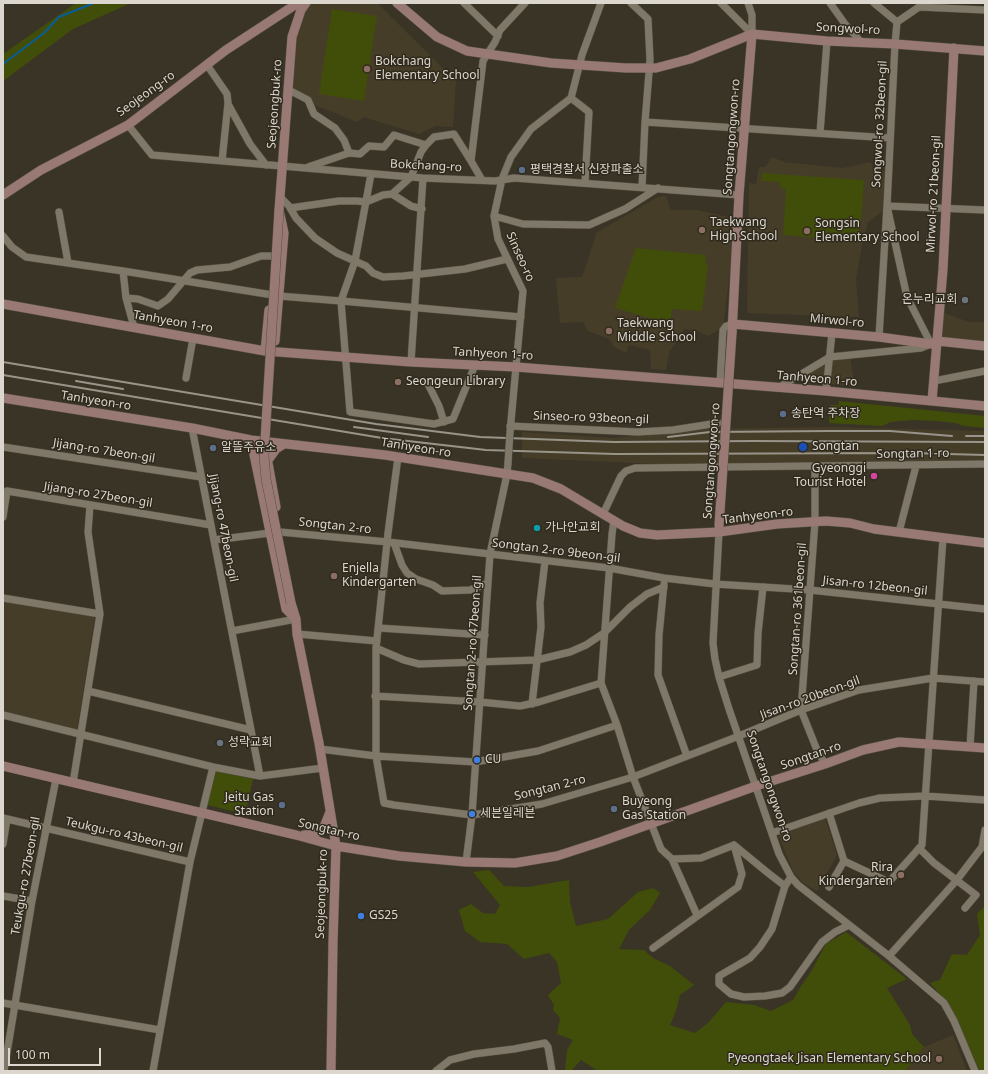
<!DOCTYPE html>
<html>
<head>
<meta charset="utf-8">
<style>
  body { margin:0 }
  #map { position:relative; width:988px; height:1074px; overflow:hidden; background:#3a3426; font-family:"Noto Sans",sans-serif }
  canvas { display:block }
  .frame { position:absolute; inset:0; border:4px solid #dbd7cf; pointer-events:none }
  .scale { position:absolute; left:8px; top:1048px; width:93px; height:18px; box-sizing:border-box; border:2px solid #dbd7cf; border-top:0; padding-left:5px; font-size:12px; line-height:14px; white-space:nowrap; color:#dbd7cf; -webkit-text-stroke:3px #302a1d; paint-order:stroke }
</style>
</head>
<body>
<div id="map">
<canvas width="988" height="1074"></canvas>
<div class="frame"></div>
<div class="scale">100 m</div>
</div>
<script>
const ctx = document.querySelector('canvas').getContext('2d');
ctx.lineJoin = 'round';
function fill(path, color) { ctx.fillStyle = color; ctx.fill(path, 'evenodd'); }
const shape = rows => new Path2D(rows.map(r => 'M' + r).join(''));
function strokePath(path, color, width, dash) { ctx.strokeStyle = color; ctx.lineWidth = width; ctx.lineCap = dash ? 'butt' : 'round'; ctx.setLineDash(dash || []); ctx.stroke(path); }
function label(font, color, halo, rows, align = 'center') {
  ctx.font = font + ' "Noto Sans","Noto Sans KR",sans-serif'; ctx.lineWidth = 3; ctx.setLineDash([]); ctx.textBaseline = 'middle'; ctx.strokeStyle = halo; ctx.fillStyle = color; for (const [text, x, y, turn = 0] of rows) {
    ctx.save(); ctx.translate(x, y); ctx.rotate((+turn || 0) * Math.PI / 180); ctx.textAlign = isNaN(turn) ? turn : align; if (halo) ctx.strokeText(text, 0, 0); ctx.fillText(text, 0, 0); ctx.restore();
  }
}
fill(shape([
  [310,3,377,3,456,81,453,127,435,126,419,134,364,117,357,122,307,102,289,91,295,31,301,17],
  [772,157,784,162,843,168,871,162,873,171,885,171,883,211,868,222,863,240,856,279,859,317,747,313,749,183,756,184,759,167,765,167],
  [666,196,671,210,697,210,733,218,731,263,723,328,708,336,695,330,684,329,669,352,666,370,651,369,650,350,629,345,626,353,614,347,609,339,588,331,583,322,560,323,556,278,582,277,597,232,658,197],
  [944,313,969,322,985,322,985,343,942,339],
  [850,358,855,386,830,384,832,361],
  [826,363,824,383,794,381],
  [830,427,985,431,985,460,825,464,660,464,522,458,522,432,613,438,706,429],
  [3,601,95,615,77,730,3,713],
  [825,818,837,855,817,891,802,882,793,871,778,834],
  [953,1035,967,1071,905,1071,924,1047]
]), '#463d29');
fill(shape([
  [76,3,131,3,73,29,3,81,3,54],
  [332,9,377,16,364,101,319,94],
  [762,173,864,180,861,221,856,241,783,235,786,189,780,188,780,182,761,181],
  [636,248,706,255,705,264,708,264,702,311,672,309,670,324,615,308],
  [839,401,985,416,985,428,964,426,955,423,937,421,913,420,891,422,882,426,829,423,830,407,831,405,839,405],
  [216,771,253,779,245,814,207,805],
  [489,870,504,886,528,887,569,880,570,902,576,926,608,919,638,892,653,888,660,893,650,910,629,930,619,949,644,950,653,958,670,966,694,985,680,995,676,1011,670,1025,695,1033,708,1023,726,1002,754,1005,771,1011,793,1000,801,986,812,970,826,944,846,932,907,979,887,988,910,1025,912,1034,924,1047,905,1071,598,1071,581,1060,571,1071,565,1071,567,1050,573,1040,557,1034,560,1018,553,1010,554,1005,548,995,561,983,557,962,549,953,524,959,507,944,480,942,465,931,459,910,471,904,483,913,495,914,500,905,473,872],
  [985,906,985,1071,980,1071,949,1004,930,983,940,980,952,954,967,955,980,935,977,914]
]), '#414e09');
strokePath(shape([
  [3,64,44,33,59,17,94,3]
]), '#075d98', 2);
const street = shape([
  [464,3,498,36],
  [631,3,648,19,650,60,645,122,642,187],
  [721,3,752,34],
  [748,3,752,15,752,34],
  [830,3,845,24,861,42],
  [874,3,897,22],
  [897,22,919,7,985,10],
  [207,65,227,94,228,103,222,161],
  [289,90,308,100,314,114,335,128,344,140,349,153,360,154,369,146,384,147,394,135,426,145,421,152,411,177,392,194],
  [571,98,589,112,585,183],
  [228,104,250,144,266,165],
  [645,122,890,138],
  [128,125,152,155,423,178,495,181,514,178,739,195],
  [820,133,827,41],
  [426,145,434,137,454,134,471,161],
  [308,167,349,153],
  [371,174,355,261,341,301,350,412,434,424,453,419,475,365],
  [482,180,471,161,483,61,495,42,500,30,525,3],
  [280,197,289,206,296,218,315,238,337,253,366,266,373,273,383,277,403,276,465,269,507,259],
  [290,208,339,201,357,201,366,202,383,195,392,194,411,206,422,209],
  [59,212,68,263],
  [494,216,523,224,589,225,625,209,658,188],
  [3,236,12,247,26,257,123,271,126,298,138,299,158,306,168,299,190,273,197,270,230,267,261,256,272,256],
  [123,271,279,296,341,301,521,317],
  [126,298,134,327],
  [879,337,887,206,985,210],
  [411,362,423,178],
  [186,378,193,338],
  [934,381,985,371],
  [427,382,439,406,444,422],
  [720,383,723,330,726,326,733,324],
  [778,388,830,357,921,348,931,344,907,297,887,206,895,44,897,22],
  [826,391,832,333],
  [510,426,638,432,673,430,718,423],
  [192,428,260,776],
  [510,432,523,291,498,239,494,216,502,179,511,157,531,129,571,98,582,55,601,3],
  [3,447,201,477],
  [398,457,388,533,376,648,376,756,384,803,394,805,472,815,542,804,633,777,739,736,801,710,859,690,933,678,985,682],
  [815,467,815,522,801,710,817,750,825,764],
  [603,514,621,476,626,471,635,468,985,464],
  [3,517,7,491,211,525],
  [614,520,612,534,601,683,617,725,633,777,661,849,672,859,701,858,734,845,742,874,738,887,653,948],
  [280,532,388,542,609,568,664,578,715,584,810,590,985,609],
  [719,532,713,643,715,659,719,677,729,709,779,854,791,877,798,885,889,956,944,1003,954,1021,975,1071],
  [899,532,916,466],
  [214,540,270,533],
  [394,543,402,565,407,573,416,579,433,585,442,591,470,590,488,583],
  [664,584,659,635,658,675,687,756],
  [3,598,100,614],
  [379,628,485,635],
  [232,631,296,619],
  [297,634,377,641],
  [376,648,404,660,419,664,537,660,570,652,586,645,604,633,630,607,647,594,664,587],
  [719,677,757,665,758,633,763,587],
  [88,691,251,730],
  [375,696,480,702,520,706,539,702,601,683],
  [532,704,541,627,540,603,545,561],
  [3,715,213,767,260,776,323,768],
  [970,747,974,681],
  [320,749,376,756,475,762,538,751,617,725],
  [73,783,100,614,88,532,90,505],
  [829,813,844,861,889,882,922,845,943,538],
  [3,818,190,862],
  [772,833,859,803,880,798,925,796,985,800],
  [3,844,7,819],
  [734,845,768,873,785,886],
  [919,848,934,863,976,895,965,908],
  [672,859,697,915],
  [466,862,472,815,490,554,507,474,508,463],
  [791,877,785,886,772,929,760,947,750,958,719,976,719,984,731,994,744,997,765,996,782,993,790,987,822,942,835,932,849,925],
  [829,887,844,861],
  [3,896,32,901],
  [889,956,956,881,982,847,985,830],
  [3,1003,160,1030],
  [4,1071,32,901,56,779],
  [153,1071,190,862,213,767],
  [436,1071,450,1060,474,1054,514,1049,545,1043,548,1047,552,1071]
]);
const secondary = shape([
  [397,3,437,37,467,51,551,63,626,68,656,68,690,59,752,34,827,41,895,44,985,51],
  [3,195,41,170,128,125,226,50,298,3],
  [3,304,265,351,411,362,516,367,826,391,985,406],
  [733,324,879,337,931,344,937,341,985,346],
  [732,333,739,195,752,34],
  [275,341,284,233,279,210,280,197,292,37,301,10,306,3],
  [265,351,269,310],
  [3,398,192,428,251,440,385,455,533,478,561,489,623,526,640,533,657,535,719,532,777,524,826,521,850,523,874,529,985,543],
  [932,401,943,269,954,48],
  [251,440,286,609,295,618],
  [268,460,276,449,284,444],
  [268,463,276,507],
  [291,603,296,619,297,634,319,743,336,846,333,942,331,1071],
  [3,766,296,835,336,846,399,856,466,862,515,863,557,856,600,842,756,786,825,764,863,750,899,742,985,748],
  [304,835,315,834,324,827,330,812]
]);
strokePath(street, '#555045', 8);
strokePath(secondary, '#555045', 10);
strokePath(street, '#7f7868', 7);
strokePath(secondary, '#997973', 9);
strokePath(shape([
  [3,362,376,424,480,437,614,442,753,441,985,442],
  [3,375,382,438,486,450,615,454,912,453,985,455],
  [76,381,123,389],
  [354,427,428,437],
  [966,436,985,436],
  [668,437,710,432,828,431,890,431,952,436]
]), '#999489', 2);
const streetBridge = shape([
  [508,463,510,432]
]);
const secondaryBridge = shape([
  [279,210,264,456,266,479,291,603],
  [719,526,732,333]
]);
strokePath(streetBridge, '#555045', 8, []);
strokePath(secondaryBridge, '#555045', 10, []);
strokePath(streetBridge, '#7f7868', 7);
strokePath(secondaryBridge, '#997973', 9);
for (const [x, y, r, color] of [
  [367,69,4,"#8d6e63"],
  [522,170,4,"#5c6f8a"],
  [702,230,4,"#8d6e63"],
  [807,231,4,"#8d6e63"],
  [965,300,4,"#6b7280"],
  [609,331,4,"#8d6e63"],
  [398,382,4,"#8d6e63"],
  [783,414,4,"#5c6f8a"],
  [803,447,5,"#1a4fb4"],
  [213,448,4,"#5c6f8a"],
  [874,476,4,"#d1479c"],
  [537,528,4,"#0f9aa8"],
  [334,576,4,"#8d6e63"],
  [220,743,4,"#6b7280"],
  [477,760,4,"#3f7fe0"],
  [282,805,4,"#5c6f8a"],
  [614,809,4,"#5c6f8a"],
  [472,814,4,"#3f7fe0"],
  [901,875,4,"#8d6e63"],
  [361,916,4,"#3f7fe0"],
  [939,1059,4,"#8d6e63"]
]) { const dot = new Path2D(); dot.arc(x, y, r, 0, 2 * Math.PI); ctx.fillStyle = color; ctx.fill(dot); strokePath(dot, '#302a1d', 1.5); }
label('12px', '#dbd7cf', '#302a1d', [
  ["Songwol-ro",848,29,3],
  ["Seojeong-ro",146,94,-36],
  ["Seojeongbuk-ro",275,104,-86],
  ["Songwol-ro 32beon-gil",880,124,-87],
  ["Songtangongwon-ro",732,137,-86],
  ["Bokchang-ro",426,166,3],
  ["Mirwol-ro 21beon-gil",934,194,-87],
  ["Sinseo-ro",520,257,66],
  ["Mirwol-ro",837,321,5],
  ["Tanhyeon 1-ro",173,322,10],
  ["Tanhyeon 1-ro",493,354,3],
  ["Tanhyeon 1-ro",817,379,5],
  ["Tanhyeon-ro",96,401,9],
  ["Sinseo-ro 93beon-gil",591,418,2],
  ["Tanhyeon-ro",416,448,9],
  ["Jijang-ro 7beon-gil",104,451,9],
  ["Songtan 1-ro",913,454,-1],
  ["Songtangongwon-ro",712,461,-86],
  ["Jijang-ro 27beon-gil",98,495,9],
  ["Tanhyeon-ro",758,516,-7],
  ["Songtan 2-ro",335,526,6],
  ["Jijang-ro 47beon-gil",223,528,79],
  ["Songtan 2-ro 9beon-gil",556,551,7],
  ["Jisan-ro 12beon-gil",875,586,6],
  ["Songtan-ro 361beon-gil",798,609,-86],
  ["Songtan 2-ro 47beon-gil",473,643,-86],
  ["Jisan-ro 20beon-gil",810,698,-20],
  ["Songtan-ro",811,756,-19],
  ["Songtangongwon-ro",769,786,71],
  ["Songtan 2-ro",550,788,-14],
  ["Songtan-ro",329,830,13],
  ["Teukgu-ro 43beon-gil",124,835,13],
  ["Teukgu-ro 27beon-gil",26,876,-80],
  ["Seojeongbuk-ro",322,894,-88]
]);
label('12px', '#dbd7cf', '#302a1d', [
  ["Bokchang",375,62],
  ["Elementary School",375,76],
  ["평택경찰서 신장파출소",530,170],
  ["Taekwang",710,223],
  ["High School",710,237],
  ["Songsin",815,224],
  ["Elementary School",815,238],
  ["온누리교회",957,300,"right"],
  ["Taekwang",617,324],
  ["Middle School",617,338],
  ["Seongeun Library",406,382],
  ["송탄역 주차장",791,414],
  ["Songtan",812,447],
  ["알뜰주유소",221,448],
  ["Gyeonggi",866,469,"right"],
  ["Tourist Hotel",866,483,"right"],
  ["가나안교회",545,528],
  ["Enjella",342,569],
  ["Kindergarten",342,583],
  ["성락교회",228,743],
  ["CU",485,760],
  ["Jeitu Gas",274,798,"right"],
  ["Station",274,812,"right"],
  ["Buyeong",622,802],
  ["Gas Station",622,816],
  ["세븐일레븐",480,814],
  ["Rira",893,868,"right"],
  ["Kindergarten",893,882,"right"],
  ["GS25",369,916],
  ["Pyeongtaek Jisan Elementary School",931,1059,"right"]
], 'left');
</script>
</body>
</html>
